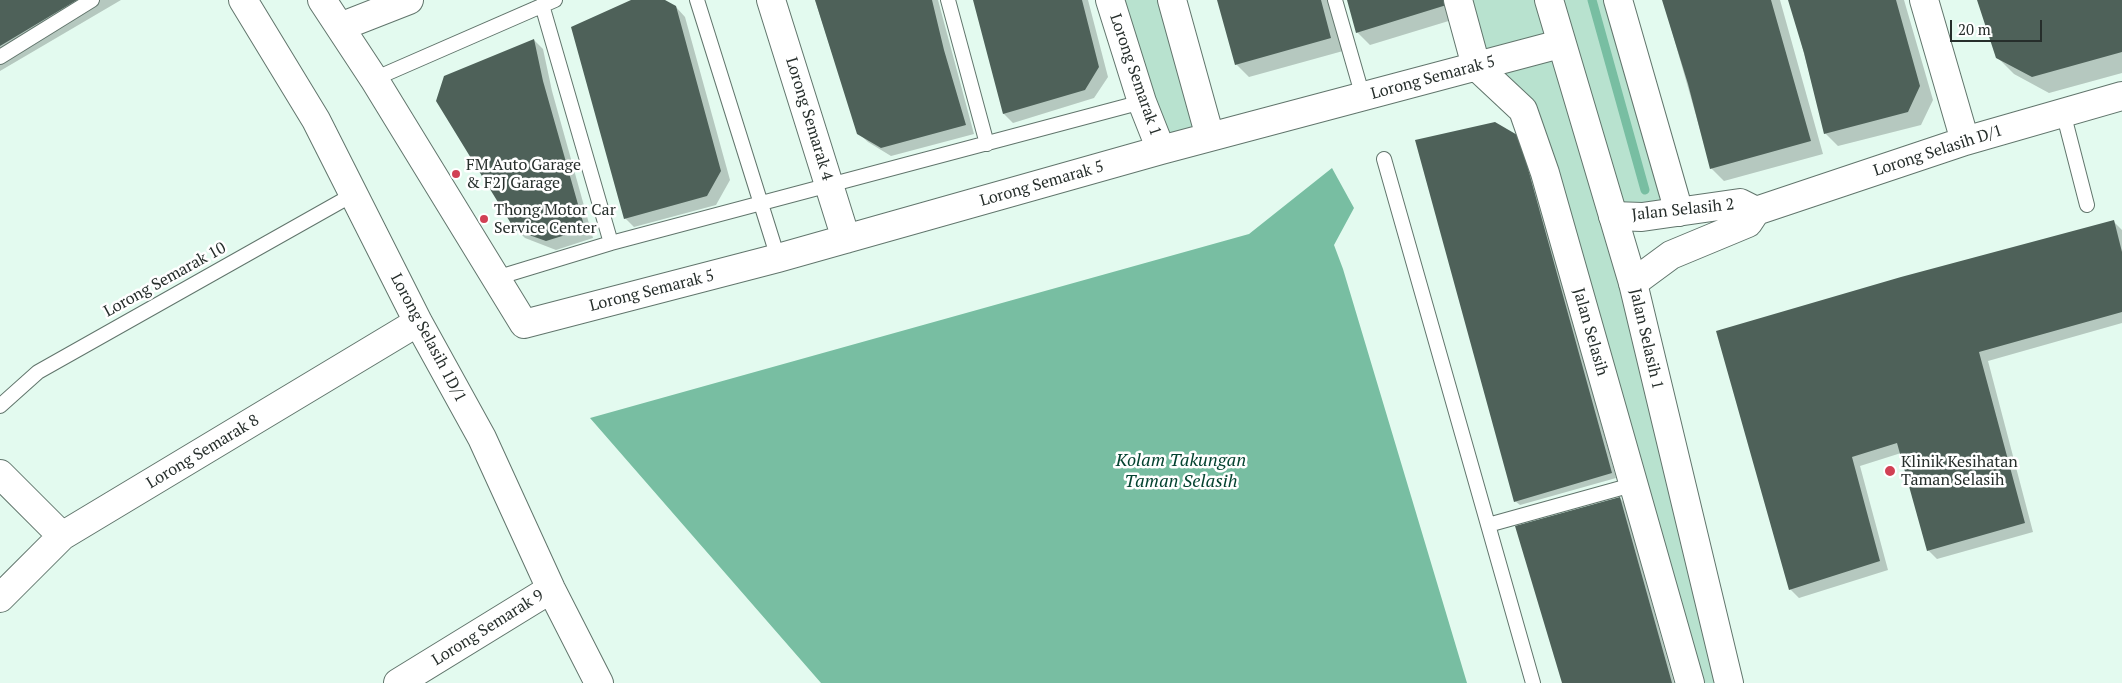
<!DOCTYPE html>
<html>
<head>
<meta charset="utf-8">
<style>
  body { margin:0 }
  #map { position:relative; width:2122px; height:683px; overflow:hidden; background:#e3faef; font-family:"PT Serif",serif }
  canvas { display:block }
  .scale { position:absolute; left:1950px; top:20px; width:92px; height:22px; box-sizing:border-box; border:2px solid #262e2b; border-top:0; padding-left:6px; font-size:15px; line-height:18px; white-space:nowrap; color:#262e2b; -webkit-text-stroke:4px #fff; paint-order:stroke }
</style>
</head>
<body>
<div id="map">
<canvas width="2122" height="683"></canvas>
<div class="scale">20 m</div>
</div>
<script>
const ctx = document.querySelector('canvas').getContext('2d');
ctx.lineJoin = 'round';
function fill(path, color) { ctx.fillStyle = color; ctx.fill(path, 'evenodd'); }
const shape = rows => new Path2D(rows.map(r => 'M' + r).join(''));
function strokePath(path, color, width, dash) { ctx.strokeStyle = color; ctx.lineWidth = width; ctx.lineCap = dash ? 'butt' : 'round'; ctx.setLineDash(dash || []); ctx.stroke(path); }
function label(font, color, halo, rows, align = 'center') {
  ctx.font = font + ' "PT Serif",serif'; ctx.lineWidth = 5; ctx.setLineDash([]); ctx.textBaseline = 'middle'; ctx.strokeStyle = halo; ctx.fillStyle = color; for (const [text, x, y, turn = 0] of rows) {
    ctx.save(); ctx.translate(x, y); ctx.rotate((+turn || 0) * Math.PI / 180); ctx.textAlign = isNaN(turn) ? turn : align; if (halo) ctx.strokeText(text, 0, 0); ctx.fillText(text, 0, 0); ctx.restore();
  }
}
fill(shape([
  [1111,0,1172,0,1210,137,1161,150],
  [1458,0,1618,0,1679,212,1613,216,1729,683,1691,683,1523,110,1476,66]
]), '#b8e2cf');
fill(shape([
  [1332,168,1354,208,1334,245,1343,269,1467,683,821,683,590,418,1249,234]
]), '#78bea2');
fill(shape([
  [0,0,121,0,0,71],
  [634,0,662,0,676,7,685,17,730,180,716,205,634,227,625,218],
  [815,0,938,0,974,134,891,156,868,142,858,133],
  [975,0,1088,0,1108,77,1094,98,1013,123,1004,114],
  [1219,0,1329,0,1343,51,1249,77,1236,64],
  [1348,0,1460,0,1465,16,1370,45,1357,32],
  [1663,0,1780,0,1823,154,1724,181,1711,168],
  [1790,0,1904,0,1933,100,1921,125,1838,146,1825,133],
  [1978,0,2122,0,2122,73,2049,93,2014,74,1997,57],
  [534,40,543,49,552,91,593,238,556,250,525,238,516,229],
  [1524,142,1616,478,1520,505,1515,501],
  [2113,221,2122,230,2122,323,1988,361,2033,532,1937,559,1928,550,1901,453,1860,466,1888,570,1799,598,1790,589,1901,278],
  [1620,498,1624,503,1674,683,1564,683]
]), '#0003');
strokePath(shape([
  [1592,0,1645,190]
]), '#78bea2', 9);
fill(shape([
  [0,0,77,0,0,46],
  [631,0,665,0,676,6,721,171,707,196,624,219,571,27],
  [815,0,932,0,944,50,966,125,881,148,857,134],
  [973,0,1082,0,1099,67,1085,90,1003,114],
  [1217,0,1321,0,1331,38,1235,65],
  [1347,0,1452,0,1453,3,1356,33],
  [1662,0,1771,0,1811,141,1710,169,1688,84],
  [1788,0,1896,0,1920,86,1908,112,1824,134,1804,53],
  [1977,0,2122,0,2122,52,2032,77,1996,58],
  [534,39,543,81,585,229,546,241,515,230,436,101,444,76],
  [1495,122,1519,136,1612,473,1514,502,1415,140],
  [2114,220,2122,252,2122,312,1979,352,2025,523,1927,551,1897,443,1852,457,1880,561,1789,590,1716,331,1901,277],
  [1620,497,1672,683,1562,683,1515,526]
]), '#4e6159');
const lane = shape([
  [697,0,778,258],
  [948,0,987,144],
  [1335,0,1363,97],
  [542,5,611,243],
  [0,57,92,0],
  [374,79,555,0],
  [2063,112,2087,205],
  [1384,159,1533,683],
  [496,278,611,243,1142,102],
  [0,406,38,372,354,194],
  [1488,525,1632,485]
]);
const street = shape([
  [243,0,316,120,418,322,482,438,551,589,599,683],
  [322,0,374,79,524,324,778,258,1161,150,1560,44],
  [771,0,846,239],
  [1110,0,1142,102,1161,150],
  [1172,0,1210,137],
  [1458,0,1476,66,1523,110,1545,173,1690,683],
  [1618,0,1679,212],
  [1924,0,1965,141],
  [340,27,409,0],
  [1756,211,1965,141,2122,96],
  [1613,216,1642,217,1740,203,1756,211],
  [1633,283,1671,255,1748,223,1756,211],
  [0,474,62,536],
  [0,598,62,536,418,322],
  [398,683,551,589]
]);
const secondary = shape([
  [1549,0,1633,283,1729,683]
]);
strokePath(lane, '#61756c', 16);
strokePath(street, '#61756c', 30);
strokePath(secondary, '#61756c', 30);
strokePath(lane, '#fff', 14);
strokePath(street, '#fff', 28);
strokePath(secondary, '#fff', 28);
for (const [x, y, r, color] of [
  [456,174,5,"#d14054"],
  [484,219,5,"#d14054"],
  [1890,471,6,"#d14054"]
]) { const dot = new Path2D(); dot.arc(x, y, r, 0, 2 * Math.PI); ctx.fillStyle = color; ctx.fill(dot); strokePath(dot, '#fff', 2); }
label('16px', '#262e2b', '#fff', [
  ["Lorong Semarak 1",1135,75,71],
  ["Lorong Semarak 5",1433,78,-15],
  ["Lorong Semarak 4",809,119,73],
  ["Lorong Selasih D/1",1938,151,-18],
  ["Lorong Semarak 5",1042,184,-16],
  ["Jalan Selasih 2",1683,210,-6],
  ["Lorong Semarak 10",165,280,-29],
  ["Lorong Semarak 5",652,291,-14],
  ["Jalan Selasih",1590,332,74],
  ["Lorong Selasih 1D/1",428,338,62],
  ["Jalan Selasih 1",1646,339,77],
  ["Lorong Semarak 8",203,452,-31],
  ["Lorong Semarak 9",488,628,-32]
]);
label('16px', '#262e2b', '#fff', [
  ["FM Auto Garage",466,165],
  ["& F2J Garage",466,183],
  ["Thong Motor Car",494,210],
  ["Service Center",494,228],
  ["Klinik Kesihatan",1901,462],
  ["Taman Selasih",1901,480]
], 'left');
label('italic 18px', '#044330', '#fff', [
  ["Kolam Takungan",1181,461],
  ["Taman Selasih",1181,482]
]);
</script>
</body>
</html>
